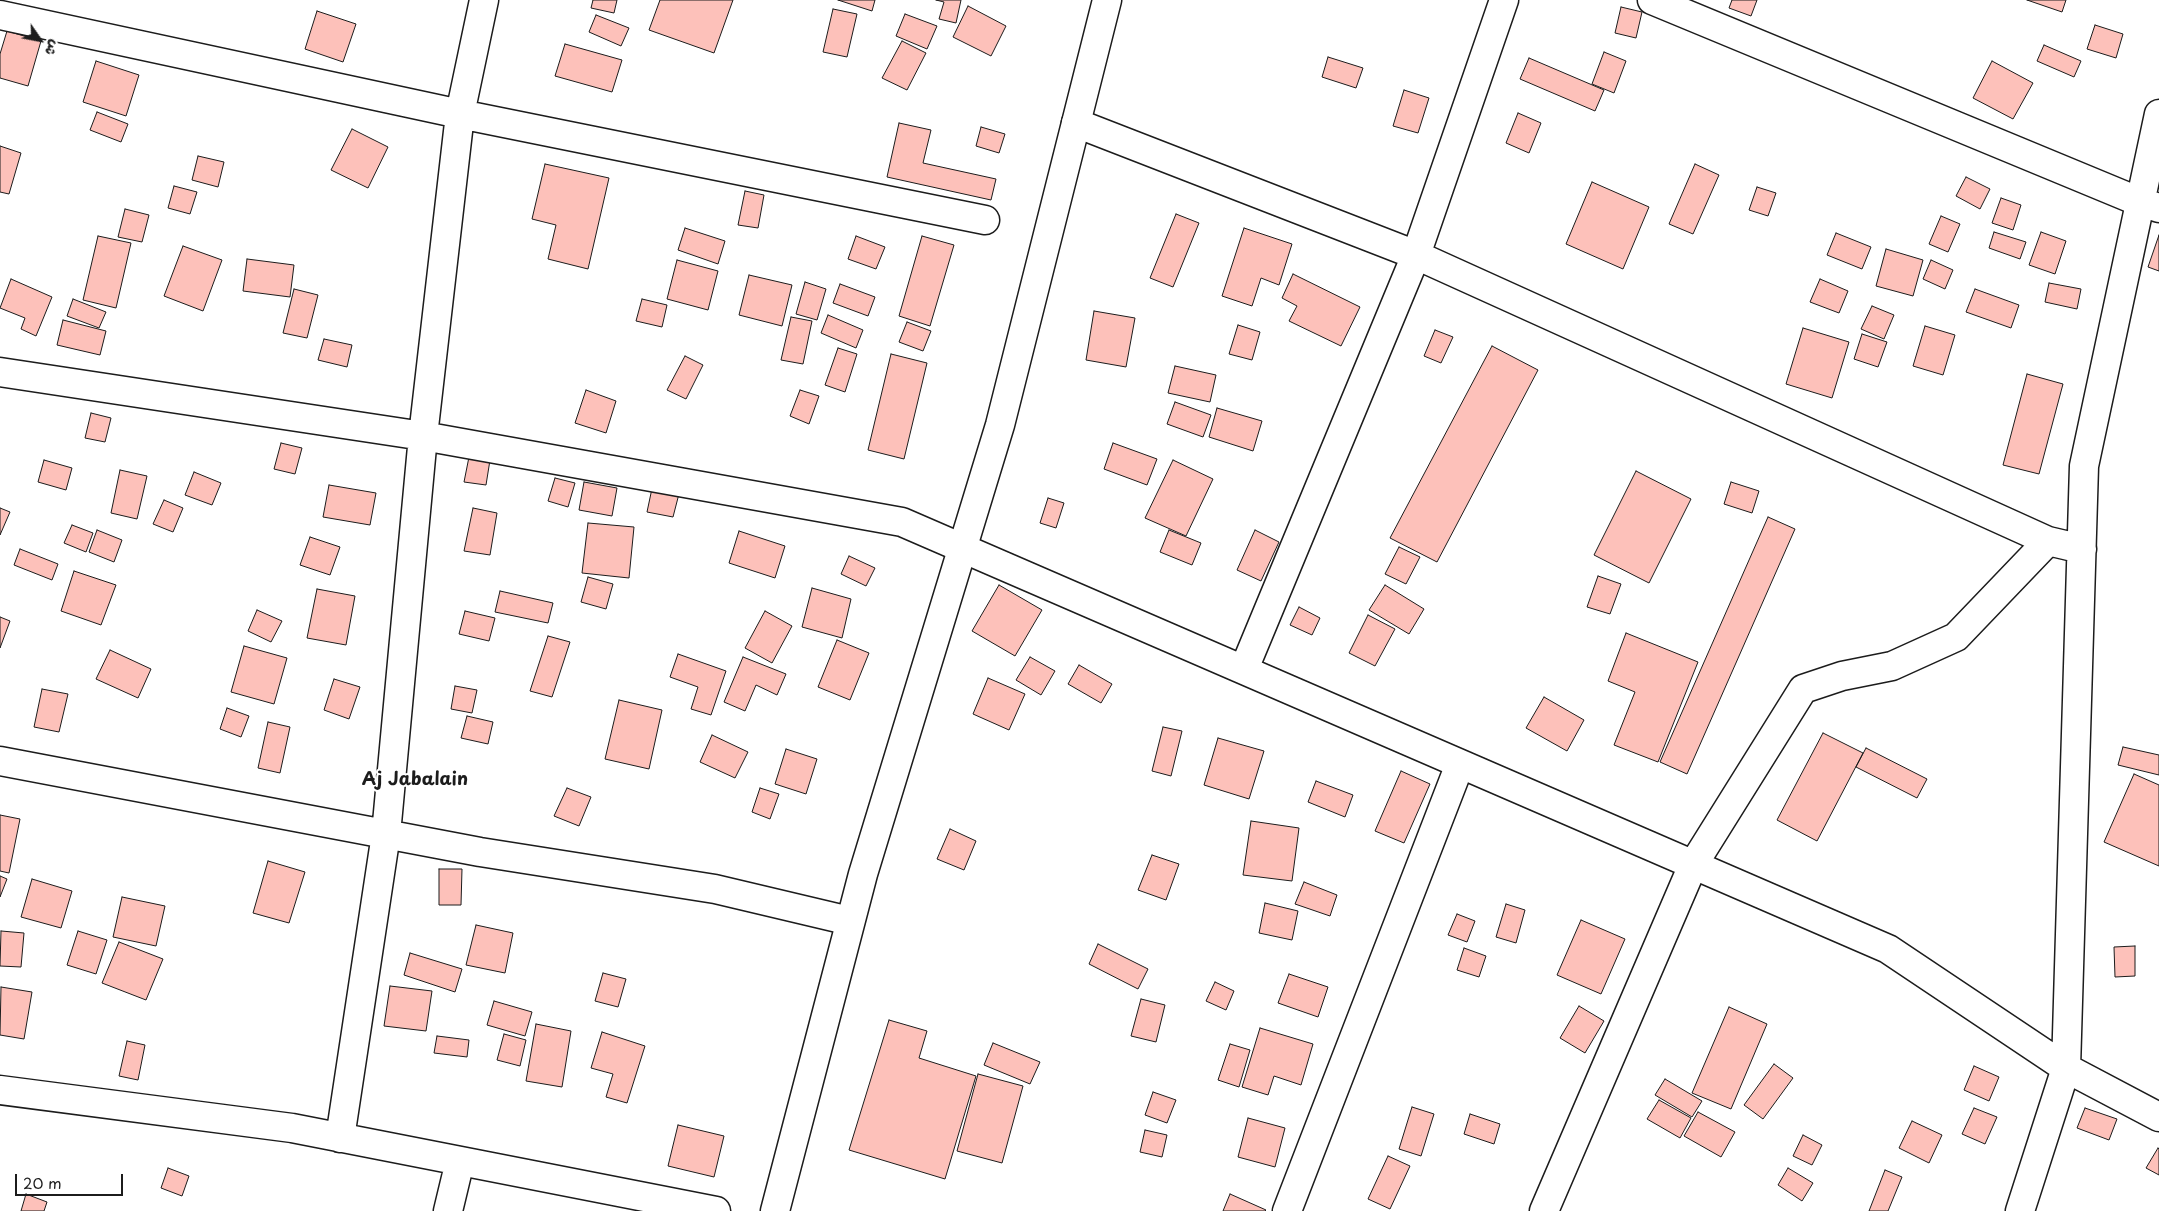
<!DOCTYPE html>
<html>
<head>
<meta charset="utf-8">
<style>
  body { margin:0 }
  #map { position:relative; width:2159px; height:1211px; overflow:hidden; background:#fff; font-family:"Playpen Sans","Playpen Sans Arabic",sans-serif }
  canvas { display:block }
  .north { position:absolute; left:15px; top:15px; width:50px; height:50px; -webkit-text-stroke:4px #fff; paint-order:stroke; rotate:123deg; font-size:14px; font-weight:700; line-height:20px; text-align:center; color:#1c1c1c }
  .north::after { content:''; display:block; margin:auto; width:18px; height:22px; background:#1c1c1c; clip-path:polygon(50% 0,100% 100%,50% 72%,0 100%) }
  .scale { position:absolute; left:15px; top:1174px; width:108px; height:22px; box-sizing:border-box; border:2px solid #1c1c1c; border-top:0; padding-left:6px; font-size:15px; line-height:18px; white-space:nowrap; color:#1c1c1c; -webkit-text-stroke:4px #fff; paint-order:stroke }
</style>
</head>
<body>
<div id="map">
<canvas width="2159" height="1211"></canvas>
<div class="north">ش</div>
<div class="scale">20 m</div>
</div>
<script>
const ctx = document.querySelector('canvas').getContext('2d');
ctx.lineJoin = 'round';
function fill(path, color) { ctx.fillStyle = color; ctx.fill(path, 'evenodd'); }
const shape = rows => new Path2D(rows.map(r => 'M' + r).join(''));
function strokePath(path, color, width, dash) { ctx.strokeStyle = color; ctx.lineWidth = width; ctx.lineCap = dash ? 'butt' : 'round'; ctx.setLineDash(dash || []); ctx.stroke(path); }
function label(font, color, halo, rows, align = 'center') {
  ctx.font = font + ' "Playpen Sans",sans-serif'; ctx.lineWidth = 4; ctx.setLineDash([]); ctx.textBaseline = 'middle'; ctx.strokeStyle = halo; ctx.fillStyle = color; for (const [text, x, y, turn = 0] of rows) {
    ctx.save(); ctx.translate(x, y); ctx.rotate((+turn || 0) * Math.PI / 180); ctx.textAlign = isNaN(turn) ? turn : align; if (halo) ctx.strokeText(text, 0, 0); ctx.fillText(text, 0, 0); ctx.restore();
  }
}
const building = shape([
  [593,0,617,0,614,13,591,8,593,0],
  [660,0,733,0,714,53,649,30,660,0],
  [838,0,875,0,872,11,838,0],
  [936,0,961,0,956,23,939,19,944,2,936,0],
  [1732,0,1757,0,1751,16,1729,8,1732,0],
  [2027,0,2066,0,2062,12,2027,0],
  [968,6,1006,26,991,56,953,37,968,6],
  [1621,7,1642,12,1636,38,1615,33,1621,7],
  [833,9,857,14,847,57,823,52,833,9],
  [317,11,356,24,343,62,305,49,317,11],
  [905,14,937,26,927,49,896,36,905,14],
  [596,15,629,28,621,46,589,32,596,15],
  [2095,25,2123,34,2116,58,2087,49,2095,25],
  [7,31,41,41,28,86,0,78,0,54,7,31],
  [902,41,926,53,907,90,882,78,902,41],
  [565,44,622,60,612,92,555,76,565,44],
  [2044,45,2081,61,2074,77,2037,61,2044,45],
  [1604,52,1626,61,1614,93,1592,84,1604,52],
  [1328,57,1363,68,1356,88,1322,77,1328,57],
  [1529,58,1604,90,1595,111,1520,79,1529,58],
  [96,61,139,75,126,116,83,102,96,61],
  [1992,61,2033,83,2013,119,1973,98,1992,61],
  [1404,90,1429,98,1418,133,1393,126,1404,90],
  [97,112,128,124,121,142,90,130,97,112],
  [1518,113,1541,123,1529,153,1506,143,1518,113],
  [899,123,931,130,923,163,996,179,991,200,887,177,899,123],
  [981,127,1005,134,999,153,976,146,981,127],
  [352,129,388,147,368,188,331,170,352,129],
  [0,146,21,153,9,194,0,192,0,146],
  [198,156,224,162,218,187,192,180,198,156],
  [545,164,609,178,588,269,548,259,556,225,532,219,545,164],
  [1695,164,1719,175,1693,234,1669,224,1695,164],
  [1966,177,1990,189,1980,209,1956,196,1966,177],
  [1592,182,1649,207,1623,269,1566,244,1592,182],
  [174,186,197,192,190,214,168,208,174,186],
  [1757,187,1776,193,1768,216,1749,210,1757,187],
  [745,191,764,195,758,228,738,225,745,191],
  [2001,198,2021,205,2013,230,1992,223,2001,198],
  [125,209,149,215,142,242,118,237,125,209],
  [1176,214,1199,223,1173,287,1150,278,1176,214],
  [1941,216,1960,224,1948,252,1929,244,1941,216],
  [685,228,725,241,718,264,678,250,685,228],
  [1244,228,1292,244,1279,285,1261,278,1252,306,1222,296,1244,228],
  [1994,232,2026,242,2020,259,1989,248,1994,232],
  [2041,232,2066,241,2055,274,2029,265,2041,232],
  [1836,233,1871,247,1862,269,1827,255,1836,233],
  [2159,235,2159,271,2148,267,2159,235],
  [98,236,131,243,116,308,83,300,98,236],
  [856,236,885,247,876,269,848,259,856,236],
  [922,236,954,245,930,326,899,316,922,236],
  [183,246,222,260,203,311,164,296,183,246],
  [1886,249,1923,260,1913,296,1876,286,1886,249],
  [247,259,294,265,290,297,243,291,247,259],
  [677,260,718,271,708,310,667,299,677,260],
  [1931,260,1953,270,1945,289,1923,279,1931,260],
  [1293,274,1360,307,1341,346,1289,321,1297,306,1282,298,1293,274],
  [749,275,792,285,782,326,739,315,749,275],
  [11,279,52,297,36,336,21,329,25,318,0,308,11,279],
  [1820,279,1848,291,1839,313,1810,302,1820,279],
  [805,282,826,289,817,320,796,314,805,282],
  [2049,283,2081,289,2077,309,2045,302,2049,283],
  [840,284,875,297,868,316,833,303,840,284],
  [294,289,318,295,307,338,283,333,294,289],
  [1975,289,2019,305,2011,328,1966,312,1975,289],
  [73,299,106,312,99,328,67,316,73,299],
  [642,299,667,305,662,327,636,321,642,299],
  [1872,306,1894,315,1884,339,1861,329,1872,306],
  [1094,311,1135,318,1126,367,1086,360,1094,311],
  [828,315,863,330,856,348,821,333,828,315],
  [791,317,812,321,803,364,781,360,791,317],
  [63,320,106,331,100,355,57,345,63,320],
  [907,322,931,331,923,351,899,342,907,322],
  [1238,325,1260,332,1252,360,1229,354,1238,325],
  [1925,326,1955,335,1943,375,1913,366,1925,326],
  [1803,328,1849,342,1832,398,1786,384,1803,328],
  [1435,330,1453,337,1441,363,1424,356,1435,330],
  [1862,334,1887,342,1878,367,1854,359,1862,334],
  [324,339,352,345,347,367,318,360,324,339],
  [1492,346,1538,370,1437,562,1390,538,1492,346],
  [838,348,857,354,845,392,825,385,838,348],
  [891,354,927,363,904,459,868,450,891,354],
  [685,356,703,365,686,399,667,390,685,356],
  [1175,366,1216,375,1210,402,1168,393,1175,366],
  [2027,374,2063,384,2039,474,2003,465,2027,374],
  [586,390,616,401,606,433,575,423,586,390],
  [800,390,819,396,809,424,790,416,800,390],
  [1175,402,1211,415,1203,437,1167,424,1175,402],
  [1217,408,1262,421,1253,451,1209,437,1217,408],
  [91,413,111,418,105,442,85,438,91,413],
  [281,443,302,448,295,474,274,469,281,443],
  [1113,443,1157,459,1147,485,1104,469,1113,443],
  [469,457,490,460,486,485,464,482,469,457],
  [44,460,72,468,66,490,38,482,44,460],
  [1173,460,1213,479,1186,536,1145,518,1173,460],
  [120,470,147,476,137,519,111,513,120,470],
  [1636,471,1691,499,1649,583,1594,555,1636,471],
  [194,472,221,483,212,505,185,495,194,472],
  [555,478,575,483,568,507,548,501,555,478],
  [654,479,681,486,673,517,647,512,654,479],
  [584,482,617,488,612,516,579,510,584,482],
  [1731,482,1759,491,1752,513,1724,504,1731,482],
  [329,485,376,493,370,525,323,517,329,485],
  [1048,498,1064,503,1056,528,1040,523,1048,498],
  [164,500,183,508,173,532,153,524,164,500],
  [0,508,10,512,0,535,0,508],
  [473,508,497,513,490,555,464,551,473,508],
  [1768,517,1795,529,1687,774,1660,762,1768,517],
  [588,523,634,527,629,578,582,573,588,523],
  [72,525,93,533,86,552,64,543,72,525],
  [97,530,122,540,114,562,89,552,97,530],
  [1169,530,1201,543,1192,565,1160,552,1169,530],
  [1255,530,1279,542,1261,581,1237,570,1255,530],
  [739,531,785,546,775,578,729,563,739,531],
  [310,537,340,547,330,575,300,565,310,537],
  [1399,547,1420,557,1406,584,1385,574,1399,547],
  [20,549,58,564,52,580,14,565,20,549],
  [849,556,875,568,866,586,841,574,849,556],
  [74,571,116,585,101,625,61,611,74,571],
  [1598,576,1621,584,1610,614,1587,607,1598,576],
  [588,577,613,584,606,609,581,602,588,577],
  [999,585,1042,610,1015,656,972,631,999,585],
  [1385,585,1424,609,1409,634,1369,610,1385,585],
  [812,588,851,599,842,638,802,627,812,588],
  [317,589,355,596,346,645,307,638,317,589],
  [500,591,553,603,548,623,495,612,500,591],
  [1299,607,1320,618,1312,635,1290,625,1299,607],
  [257,610,282,621,271,642,248,631,257,610],
  [465,611,495,618,489,641,459,634,465,611],
  [765,611,792,626,772,663,745,648,765,611],
  [1368,615,1395,629,1375,666,1349,653,1368,615],
  [0,617,10,621,0,648,0,617],
  [1626,633,1698,662,1658,762,1614,745,1635,692,1608,681,1626,633],
  [548,636,570,642,552,697,530,691,548,636],
  [837,640,869,653,850,700,818,687,837,640],
  [244,646,287,658,274,704,231,692,244,646],
  [110,650,151,669,138,698,96,679,110,650],
  [678,654,726,671,711,715,691,709,698,687,670,677,678,654],
  [743,657,786,674,777,695,756,685,745,711,724,702,743,657],
  [1030,657,1055,671,1041,695,1016,680,1030,657],
  [1079,665,1112,684,1101,703,1068,684,1079,665],
  [988,678,1025,694,1009,730,973,714,988,678],
  [334,679,360,687,349,719,324,710,334,679],
  [455,686,477,690,472,713,451,709,455,686],
  [42,689,68,694,59,732,34,727,42,689],
  [1544,697,1584,720,1567,751,1526,728,1544,697],
  [619,700,662,710,649,769,605,759,619,700],
  [227,708,249,716,241,737,220,729,227,708],
  [467,716,493,722,488,744,461,738,467,716],
  [268,722,290,727,280,773,258,768,268,722],
  [1163,727,1182,731,1171,776,1152,771,1163,727],
  [1823,733,1863,753,1817,841,1777,820,1823,733],
  [712,735,748,752,735,778,700,762,712,735],
  [1218,738,1264,751,1249,799,1204,785,1218,738],
  [2123,747,2159,755,2159,775,2118,765,2123,747],
  [1866,748,1927,779,1917,798,1856,767,1866,748],
  [786,749,817,759,806,794,775,784,786,749],
  [1401,771,1430,784,1404,843,1375,831,1401,771],
  [2134,774,2159,785,2159,866,2104,842,2134,774],
  [1316,781,1353,795,1345,817,1308,802,1316,781],
  [567,788,591,797,579,826,554,816,567,788],
  [760,788,779,794,770,819,752,812,760,788],
  [0,815,20,819,9,873,0,871,0,815],
  [1251,821,1299,828,1292,881,1243,875,1251,821],
  [950,829,976,841,964,870,937,859,950,829],
  [1152,855,1179,864,1166,900,1138,890,1152,855],
  [268,861,305,872,289,923,253,913,268,861],
  [439,869,462,869,461,905,439,905,439,869],
  [0,876,7,879,0,897,0,876],
  [32,879,72,891,61,928,21,917,32,879],
  [1304,882,1337,895,1330,916,1295,904,1304,882],
  [122,897,165,906,156,946,113,937,122,897],
  [1265,903,1298,911,1292,940,1259,933,1265,903],
  [1506,904,1525,910,1516,943,1496,937,1506,904],
  [1457,914,1475,921,1467,942,1448,935,1457,914],
  [1581,920,1625,939,1601,994,1557,975,1581,920],
  [476,925,513,933,505,973,466,965,476,925],
  [1,931,24,933,21,967,0,966,1,931],
  [78,931,107,940,96,974,67,965,78,931],
  [119,942,163,959,146,1000,102,983,119,942],
  [1098,944,1148,969,1138,989,1089,964,1098,944],
  [2135,946,2135,976,2115,977,2114,947,2135,946],
  [1464,948,1486,956,1479,977,1457,970,1464,948],
  [410,953,462,969,455,992,404,975,410,953],
  [603,973,626,979,618,1007,595,1001,603,973],
  [1289,974,1328,987,1318,1017,1278,1003,1289,974],
  [1215,982,1234,991,1226,1010,1206,1001,1215,982],
  [390,986,432,991,426,1031,384,1026,390,986],
  [1,987,32,992,24,1039,0,1035,1,987],
  [1141,999,1165,1005,1156,1042,1131,1036,1141,999],
  [494,1001,532,1012,525,1036,487,1025,494,1001],
  [1579,1006,1604,1021,1585,1053,1560,1038,1579,1006],
  [1729,1007,1767,1024,1731,1109,1692,1093,1729,1007],
  [889,1020,927,1031,919,1058,976,1076,945,1179,849,1150,889,1020],
  [536,1024,571,1031,562,1087,526,1081,536,1024],
  [1260,1028,1313,1044,1301,1085,1274,1076,1268,1095,1242,1087,1260,1028],
  [602,1032,645,1046,627,1103,606,1097,613,1074,591,1068,602,1032],
  [504,1034,526,1040,520,1066,497,1060,504,1034],
  [437,1036,469,1040,467,1057,434,1053,437,1036],
  [127,1041,145,1045,138,1080,119,1076,127,1041],
  [993,1043,1040,1062,1030,1084,984,1065,993,1043],
  [1230,1044,1250,1050,1239,1087,1218,1080,1230,1044],
  [1774,1064,1793,1078,1763,1119,1744,1105,1774,1064],
  [1974,1066,1999,1077,1989,1101,1964,1090,1974,1066],
  [978,1074,1023,1086,1002,1163,957,1151,978,1074],
  [1665,1079,1702,1101,1692,1117,1655,1095,1665,1079],
  [1153,1092,1176,1100,1167,1123,1145,1115,1153,1092],
  [1659,1100,1691,1118,1680,1138,1647,1119,1659,1100],
  [1412,1107,1434,1114,1421,1156,1399,1149,1412,1107],
  [1974,1108,1997,1117,1985,1144,1962,1134,1974,1108],
  [2085,1108,2117,1119,2109,1140,2077,1128,2085,1108],
  [1698,1112,1735,1132,1721,1157,1684,1136,1698,1112],
  [1470,1114,1500,1124,1494,1144,1464,1134,1470,1114],
  [1248,1118,1285,1128,1275,1167,1238,1157,1248,1118],
  [1912,1121,1942,1135,1929,1163,1899,1148,1912,1121],
  [678,1125,724,1136,714,1177,668,1166,678,1125],
  [1145,1130,1167,1135,1162,1157,1140,1152,1145,1130],
  [1803,1135,1822,1145,1812,1165,1793,1156,1803,1135],
  [2158,1148,2159,1149,2159,1175,2146,1168,2158,1148],
  [1388,1156,1410,1166,1390,1209,1368,1199,1388,1156],
  [168,1168,189,1176,182,1196,161,1188,168,1168],
  [1788,1168,1813,1183,1802,1201,1778,1185,1788,1168],
  [1885,1170,1902,1177,1888,1211,1869,1211,1885,1170],
  [26,1194,47,1202,44,1211,21,1211,26,1194],
  [1230,1194,1266,1210,1265,1211,1223,1211,1230,1194]
]);
fill(building, '#fdc1ba');
strokePath(building, '#1c1c1c', 1);
const minor = shape([
  [1652,0,2140,202,2159,208],
  [0,15,460,114,985,220],
  [1076,123,1416,255,2048,541,2082,549],
  [0,372,423,436,902,522,1888,949,2066,1068,2159,1117],
  [1244,669,1416,255,1504,0],
  [0,761,480,852,715,889,850,921],
  [0,1090,292,1128,716,1211],
  [340,1138,386,834,423,436,460,114,484,0],
  [448,1211,460,1161],
  [1287,1211,1460,764],
  [1544,1211,1693,865,1803,689,1842,676,1892,666,1956,637,2048,541],
  [2020,1211,2066,1068,2084,466,2159,114]
]);
const tertiary = shape([
  [775,1211,863,874,1000,425,1107,0]
]);
strokePath(minor, '#1c1c1c', 31);
strokePath(tertiary, '#1c1c1c', 31);
strokePath(minor, '#fff', 28);
strokePath(tertiary, '#fff', 28);
label('bold 18px', '#1c1c1c', '#fff', [
  ["Aj Jabalain",415,780]
]);
</script>
</body>
</html>
